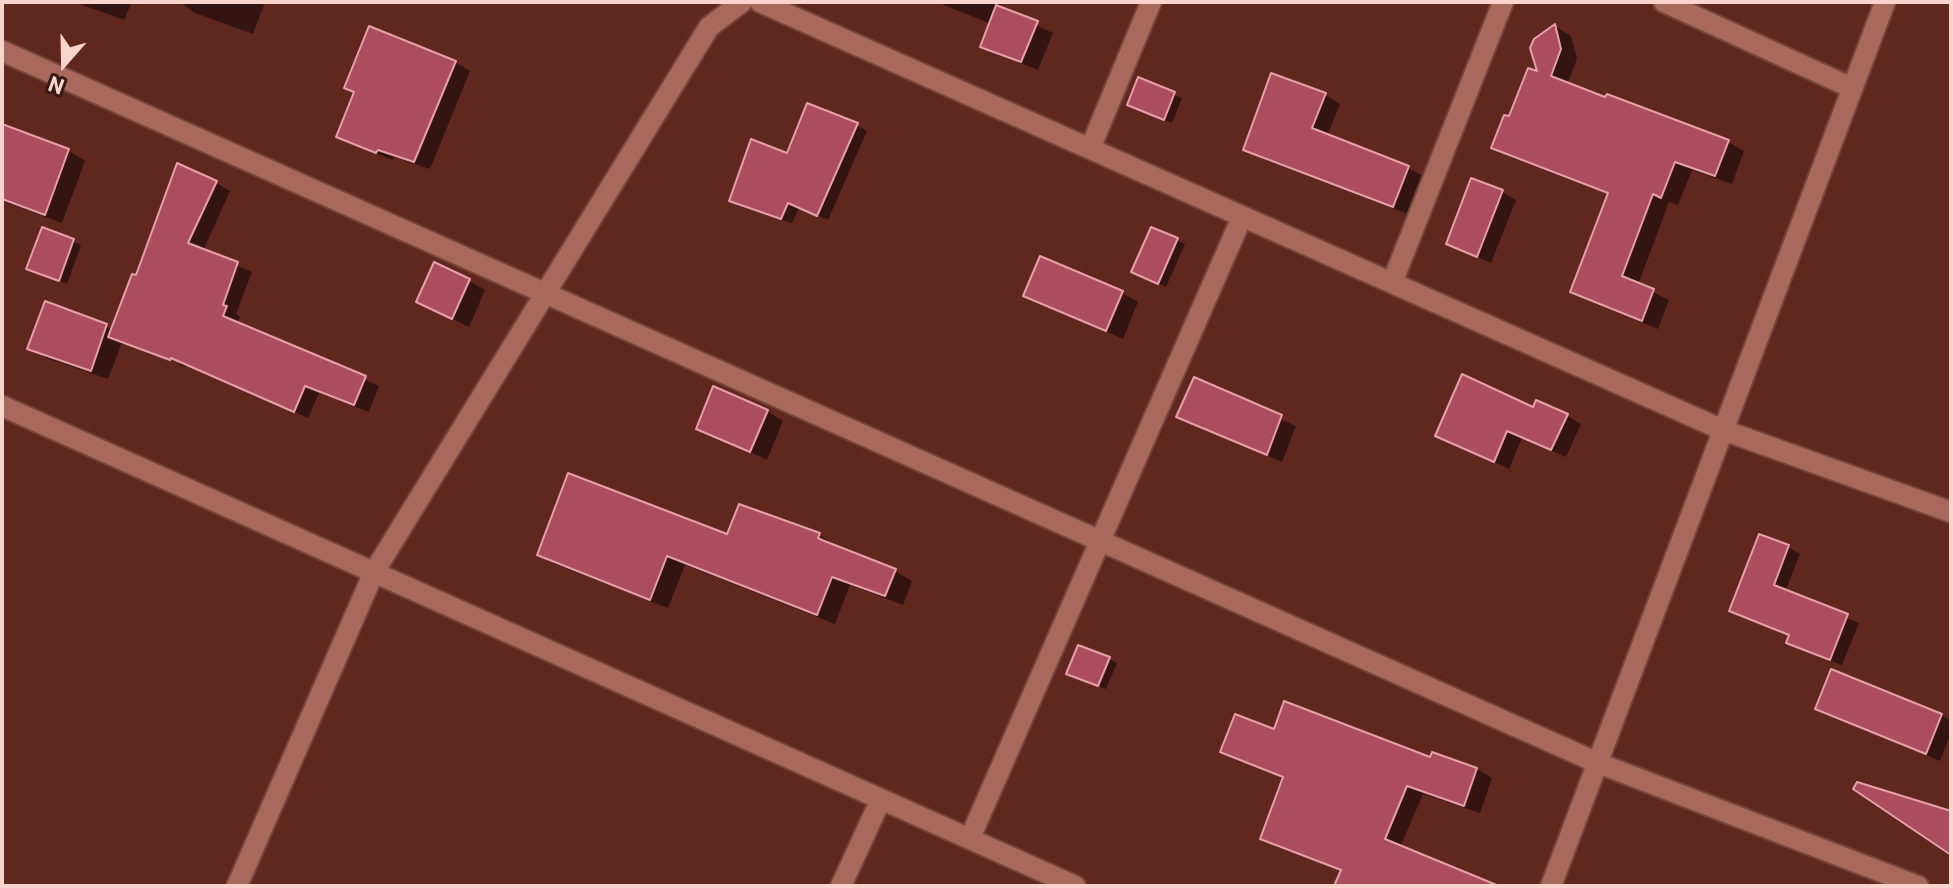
<!DOCTYPE html>
<html>
<head>
<meta charset="utf-8">
<style>
  body { margin:0 }
  #map { position:relative; width:1953px; height:888px; overflow:hidden; background:#60271e; font-family:Barlow,sans-serif }
  canvas { display:block }
  .frame { position:absolute; inset:0; border:4px solid #f9d4cd; pointer-events:none }
  .north { position:absolute; left:24px; top:24px; width:80px; height:80px; -webkit-text-stroke:6px #341a15; paint-order:stroke; rotate:200deg; font-size:22px; font-weight:700; line-height:32px; text-align:center; color:#f9d4cd }
  .north::after { content:''; display:block; margin:auto; width:28px; height:36px; background:#f9d4cd; clip-path:polygon(50% 0,100% 100%,50% 72%,0 100%) }
</style>
</head>
<body>
<div id="map">
<canvas width="1953" height="888"></canvas>
<div class="frame"></div>
<div class="north">N</div>
</div>
<script>
const ctx = document.querySelector('canvas').getContext('2d');
ctx.lineJoin = 'round';
function fill(path, color) { ctx.fillStyle = color; ctx.fill(path, 'evenodd'); }
const shape = rows => new Path2D(rows.map(r => 'M' + r).join(''));
function strokePath(path, color, width, dash) { ctx.strokeStyle = color; ctx.lineWidth = width; ctx.lineCap = dash ? 'butt' : 'round'; ctx.setLineDash(dash || []); ctx.stroke(path); }
fill(shape([
  [74,2,132,2,124,20],
  [180,2,265,2,253,34,195,13],
  [937,2,1002,2,999,8,1053,33,1038,70,999,55,983,46,991,24],
  [1555,26,1571,36,1577,59,1567,85,1728,142,1744,151,1732,184,1692,170,1678,205,1669,202,1638,285,1669,300,1658,329,1589,301,1572,292,1610,195,1510,157,1494,147,1540,74],
  [455,62,470,71,430,169,394,157,392,160,338,136],
  [1139,80,1182,98,1172,123,1137,108],
  [1325,95,1340,104,1327,136,1408,168,1423,176,1408,214,1260,158,1245,149],
  [857,125,867,131,828,220,799,208,792,223,742,207,731,200,788,156],
  [2,126,69,151,85,161,62,223,2,201],
  [216,183,230,191,203,251,252,272,236,314,240,316,237,324,379,386,369,412,319,393,308,418,236,385,186,364,185,367,179,365,180,362,123,340,108,379,46,358,30,348,46,304,113,329,137,278],
  [1502,192,1516,200,1491,263,1448,243],
  [43,229,81,245,67,284,29,268],
  [1177,240,1185,244,1166,287,1141,276],
  [469,281,485,290,469,327,418,302],
  [1122,293,1138,302,1123,339,1025,295],
  [1195,380,1296,426,1282,462,1179,416],
  [1534,410,1567,416,1581,424,1566,457,1522,438,1509,469,1437,435],
  [767,411,783,421,767,460,698,428],
  [819,535,836,545,835,547,895,571,912,581,903,605,850,585,835,624,685,565,668,608,557,565,539,555,728,537],
  [1788,547,1800,554,1785,592,1859,623,1842,665,1800,649,1788,642,1791,636,1731,611],
  [1109,659,1117,663,1106,689,1076,678],
  [1818,708,1941,715,1951,721,1951,733,1940,761],
  [1275,732,1477,769,1492,778,1480,813,1423,794,1400,847,1469,886,1336,886,1342,871,1277,847,1262,838,1284,779,1222,751]
]), '#0007');
const building = shape([
  [996,5,1038,21,1021,62,980,47,996,5],
  [1555,24,1561,49,1551,76,1605,97,1607,94,1729,140,1715,176,1675,162,1661,198,1653,194,1622,276,1654,289,1642,321,1570,292,1608,193,1491,148,1504,115,1509,116,1528,68,1537,71,1530,48,1534,39,1555,24],
  [369,26,456,61,414,162,378,150,376,153,336,137,354,92,344,88,369,26],
  [1271,73,1326,93,1312,128,1409,166,1393,207,1243,150,1271,73],
  [1138,77,1175,92,1164,120,1127,105,1138,77],
  [807,103,858,123,817,216,788,203,781,219,729,201,751,139,787,153,807,103],
  [2,124,69,149,45,215,2,199,2,124],
  [177,163,217,181,188,243,238,262,223,305,227,306,223,316,366,376,354,405,305,386,294,412,171,358,170,360,108,337,132,274,136,275,177,163],
  [1471,178,1503,190,1477,257,1446,244,1471,178],
  [42,227,74,239,59,281,26,269,42,227],
  [1151,227,1178,238,1158,284,1131,272,1151,227],
  [1040,256,1123,291,1106,331,1023,296,1040,256],
  [434,262,470,279,452,319,416,302,434,262],
  [45,301,107,324,91,371,27,349,45,301],
  [1462,374,1533,407,1536,400,1568,414,1551,450,1507,431,1494,462,1435,436,1462,374],
  [1194,377,1282,415,1267,455,1176,417,1194,377],
  [713,386,768,410,750,452,696,429,713,386],
  [568,473,727,534,739,504,820,533,818,538,822,540,896,569,885,596,832,577,817,615,667,556,650,600,537,555,568,473],
  [1759,534,1789,545,1774,585,1848,614,1830,660,1786,643,1789,635,1729,611,1759,534],
  [1078,645,1110,657,1098,686,1066,674,1078,645],
  [1831,669,1942,714,1926,754,1815,709,1831,669],
  [1284,701,1430,757,1432,752,1477,768,1464,806,1407,786,1385,839,1499,886,1334,886,1341,870,1260,839,1283,777,1220,752,1235,714,1274,729,1284,701],
  [1857,782,1951,811,1951,855,1853,789,1857,782]
]);
fill(building, '#ab4d5d');
strokePath(building, '#e7a0a9', 2);
const street = shape([
  [760,2,1723,430,1951,512],
  [1664,2,1852,88],
  [2,51,1598,763,1918,886],
  [1090,149,1151,2],
  [1392,283,1503,2],
  [2,406,1075,886],
  [970,838,1242,217],
  [237,886,374,572,709,27,742,2],
  [841,886,881,799],
  [1551,886,1885,2]
]);
strokePath(street, '#75443d', 24);
strokePath(street, '#a8685c', 20);
</script>
</body>
</html>
